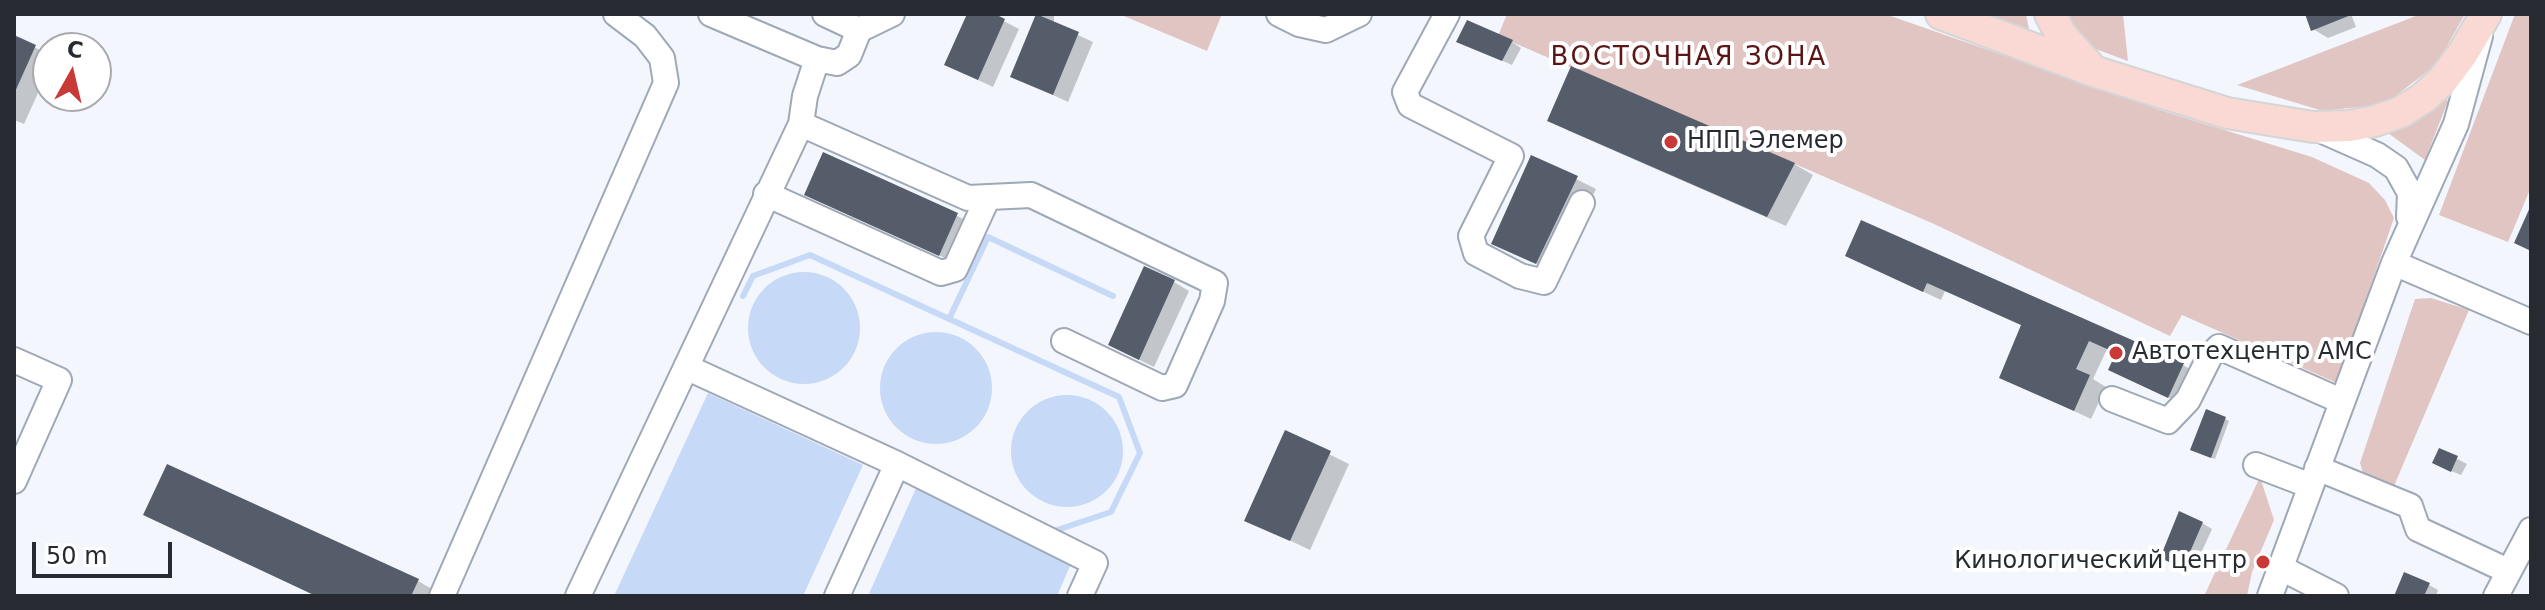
<!DOCTYPE html>
<html>
<head>
<meta charset="utf-8">
<style>
  body { margin:0 }
  #map { position:relative; width:2545px; height:610px; overflow:hidden; background:#f3f7fd; font-family:"DejaVu Sans",sans-serif }
  canvas { display:block }
  .frame { position:absolute; inset:0; border:16px solid #272b31; pointer-events:none }
  .north { position:absolute; left:32px; top:32px; width:80px; height:80px; box-sizing:border-box; background:#fff; border:2px solid #a9aaad; border-radius:50%; rotate:8deg; font-size:22px; font-weight:700; line-height:32px; text-align:center; color:#272b31 }
  .north::after { content:''; display:block; margin:auto; width:28px; height:36px; background:#c83937; clip-path:polygon(50% 0,100% 100%,50% 72%,0 100%) }
  .scale { position:absolute; left:32px; top:542px; width:140px; height:36px; box-sizing:border-box; border:4px solid #272b31; border-top:0; padding-left:10px; font-size:24px; line-height:28px; white-space:nowrap; color:#272b31; -webkit-text-stroke:6px #fff; paint-order:stroke }
</style>
</head>
<body>
<div id="map">
<canvas width="2545" height="610"></canvas>
<div class="frame"></div>
<div class="north">С</div>
<div class="scale">50 m</div>
</div>
<script>
const ctx = document.querySelector('canvas').getContext('2d');
ctx.lineJoin = 'round';
function fill(path, color) { ctx.fillStyle = color; ctx.fill(path, 'evenodd'); }
const shape = rows => new Path2D(rows.map(r => 'M' + r).join(''));
function strokePath(path, color, width, dash) { ctx.strokeStyle = color; ctx.lineWidth = width; ctx.lineCap = dash ? 'butt' : 'round'; ctx.setLineDash(dash || []); ctx.stroke(path); }
function label(font, color, halo, rows, align = 'center') {
  ctx.font = font + ' "DejaVu Sans",sans-serif'; ctx.lineWidth = 8; ctx.setLineDash([]); ctx.textBaseline = 'middle'; ctx.strokeStyle = halo; ctx.fillStyle = color; for (const [text, x, y, turn = 0] of rows) {
    ctx.save(); ctx.translate(x, y); ctx.rotate((+turn || 0) * Math.PI / 180); ctx.textAlign = isNaN(turn) ? turn : align; if (halo) ctx.strokeText(text, 0, 0); ctx.fillText(text, 0, 0); ctx.restore();
  }
}
fill(shape([
  [1119,14,1222,14,1207,51],
  [1507,14,1885,14,2166,112,2312,157,2369,183,2385,200,2394,218,2337,383,2182,315,2170,336,1934,224,1498,36],
  [1988,14,2026,14,2029,29],
  [2064,14,2123,14,2128,61,2090,47],
  [2421,14,2465,14,2437,64,2385,104,2323,111,2237,85],
  [2515,14,2531,14,2531,187,2508,242,2439,215],
  [2445,97,2448,101,2425,160,2388,133],
  [2431,298,2469,310,2394,486,2364,476,2360,463,2415,299],
  [2260,477,2274,520,2252,572,2247,596,2204,596]
]), '#e1c5c2');
fill(shape([
  '748 328a56 56 0 1 1 112 0a56 56 0 1 1-112 0Z',
  '880 388a56 56 0 1 1 112 0a56 56 0 1 1-112 0Z',
  [708,393,863,465,803,596,614,596],
  '1011 451a56 56 0 1 1 112 0a56 56 0 1 1-112 0Z',
  [917,486,1073,559,1057,596,868,596]
]), '#c6d9f7');
fill(shape([
  [969,14,990,14,1019,29,993,87,961,72],
  [1038,14,1052,14,1054,15,1054,24,1093,42,1068,102,1012,76],
  [2307,14,2351,14,2356,27,2328,38,2313,29],
  [14,37,48,54,48,71,24,124,14,120],
  [1512,42,1521,48,1512,65,1469,46],
  [1550,120,1794,164,1813,175,1786,226,1569,131],
  [824,154,972,223,954,262,821,202],
  [1532,157,1596,189,1556,273,1494,243],
  [1847,256,2183,365,2200,375,2186,406,2110,369,2118,354,2107,349,2093,379,2106,387,2091,419,2001,377,2023,326,1945,291,1941,300],
  [1174,282,1189,291,1154,367,1125,353],
  [2225,419,2229,421,2215,459,2197,452],
  [1286,433,1349,464,1310,550,1247,520],
  [2440,450,2467,464,2461,475,2444,468],
  [145,514,418,581,437,592,435,596,316,596],
  [2202,523,2212,529,2193,571,2172,562],
  [2429,585,2438,590,2436,596,2396,596]
]), '#0003');
strokePath(shape([
  [743,296,753,276,810,255,1119,397,1140,453,1111,512,1051,532],
  [949,319,988,237,1113,296]
]), '#c6d9f7', 6);
fill(shape([
  [967,14,995,14,1005,19,978,80,944,65],
  [1036,14,1079,32,1053,95,1010,77],
  [2305,14,2351,14,2351,15,2311,31],
  [1467,20,1513,40,1502,61,1456,42],
  [14,35,36,45,14,94],
  [1571,66,1795,163,1767,217,1547,121],
  [823,152,958,213,939,256,804,195],
  [1531,155,1578,176,1536,264,1491,244],
  [2531,205,2531,251,2514,243],
  [1861,220,2184,363,2168,398,2108,370,2116,353,2089,341,2076,369,2090,375,2074,411,1999,378,2021,325,1927,283,1923,292,1845,256],
  [1144,266,1175,280,1139,360,1108,345],
  [2206,409,2226,417,2211,458,2190,450],
  [1285,430,1331,451,1290,541,1244,521],
  [2439,448,2458,456,2451,472,2432,463],
  [167,464,419,579,411,596,316,596,143,515],
  [2179,511,2203,522,2183,568,2160,558],
  [2404,572,2430,583,2424,596,2394,596]
]), '#555d6a');
const minor = shape([
  [711,14,817,59,837,63,849,55,859,30,825,14],
  [1279,14,1299,24,1326,30,1359,14],
  [1447,14,1405,92,1410,105,1511,156,1471,236,1476,253,1520,276,1544,282,1582,203],
  [859,30,892,14],
  [801,124,968,198,1031,195,1215,283,1212,301,1175,385,1162,388,1064,341],
  [2316,128,2377,155,2396,168,2410,193,2409,217],
  [766,194,941,273,955,269,988,197],
  [2394,263,2531,322],
  [14,360,59,380,14,481],
  [686,367,897,464,1095,563,1080,596],
  [2112,399,2168,421,2188,400,2210,356,2219,347,2341,401],
  [2256,465,2311,486],
  [2317,468,2410,506,2418,529,2508,571],
  [2281,568,2336,596],
  [442,596,666,83,662,58,645,36,616,14],
  [578,596,801,124,805,96,817,59],
  [837,596,897,464],
  [2270,596,2394,263,2456,124,2480,36],
  [2496,596,2531,530]
]);
const major = shape([
  [1941,14,2093,71,2227,113,2313,127,2349,126,2375,121,2401,112,2423,98,2442,81,2463,53,2486,14],
  [2050,14,2061,35,2089,66]
]);
strokePath(minor, '#9fa8b6', 28);
strokePath(major, '#d4d5d6', 34);
strokePath(minor, '#fff', 24);
strokePath(major, '#fad9d4', 30);
for (const [x, y, r, color] of [
  [1671,142,8,"#c83937"],
  [2116,353,8,"#c83937"],
  [2263,562,8,"#c83937"]
]) { const dot = new Path2D(); dot.arc(x, y, r, 0, 2 * Math.PI); ctx.fillStyle = color; ctx.fill(dot); strokePath(dot, '#fff', 3); }
label('24px', '#272b31', '#fff', [
  ["НПП Элемер",1687,142],
  ["Автотехцентр АМС",2132,353],
  ["Кинологический центр",2247,562,"right"]
], 'left');
ctx.letterSpacing = '2px';
label('26px', '#5b1615', '#fff', [
  ["ВОСТОЧНАЯ ЗОНА",1689,58]
]);
ctx.letterSpacing = '0px';
</script>
</body>
</html>
